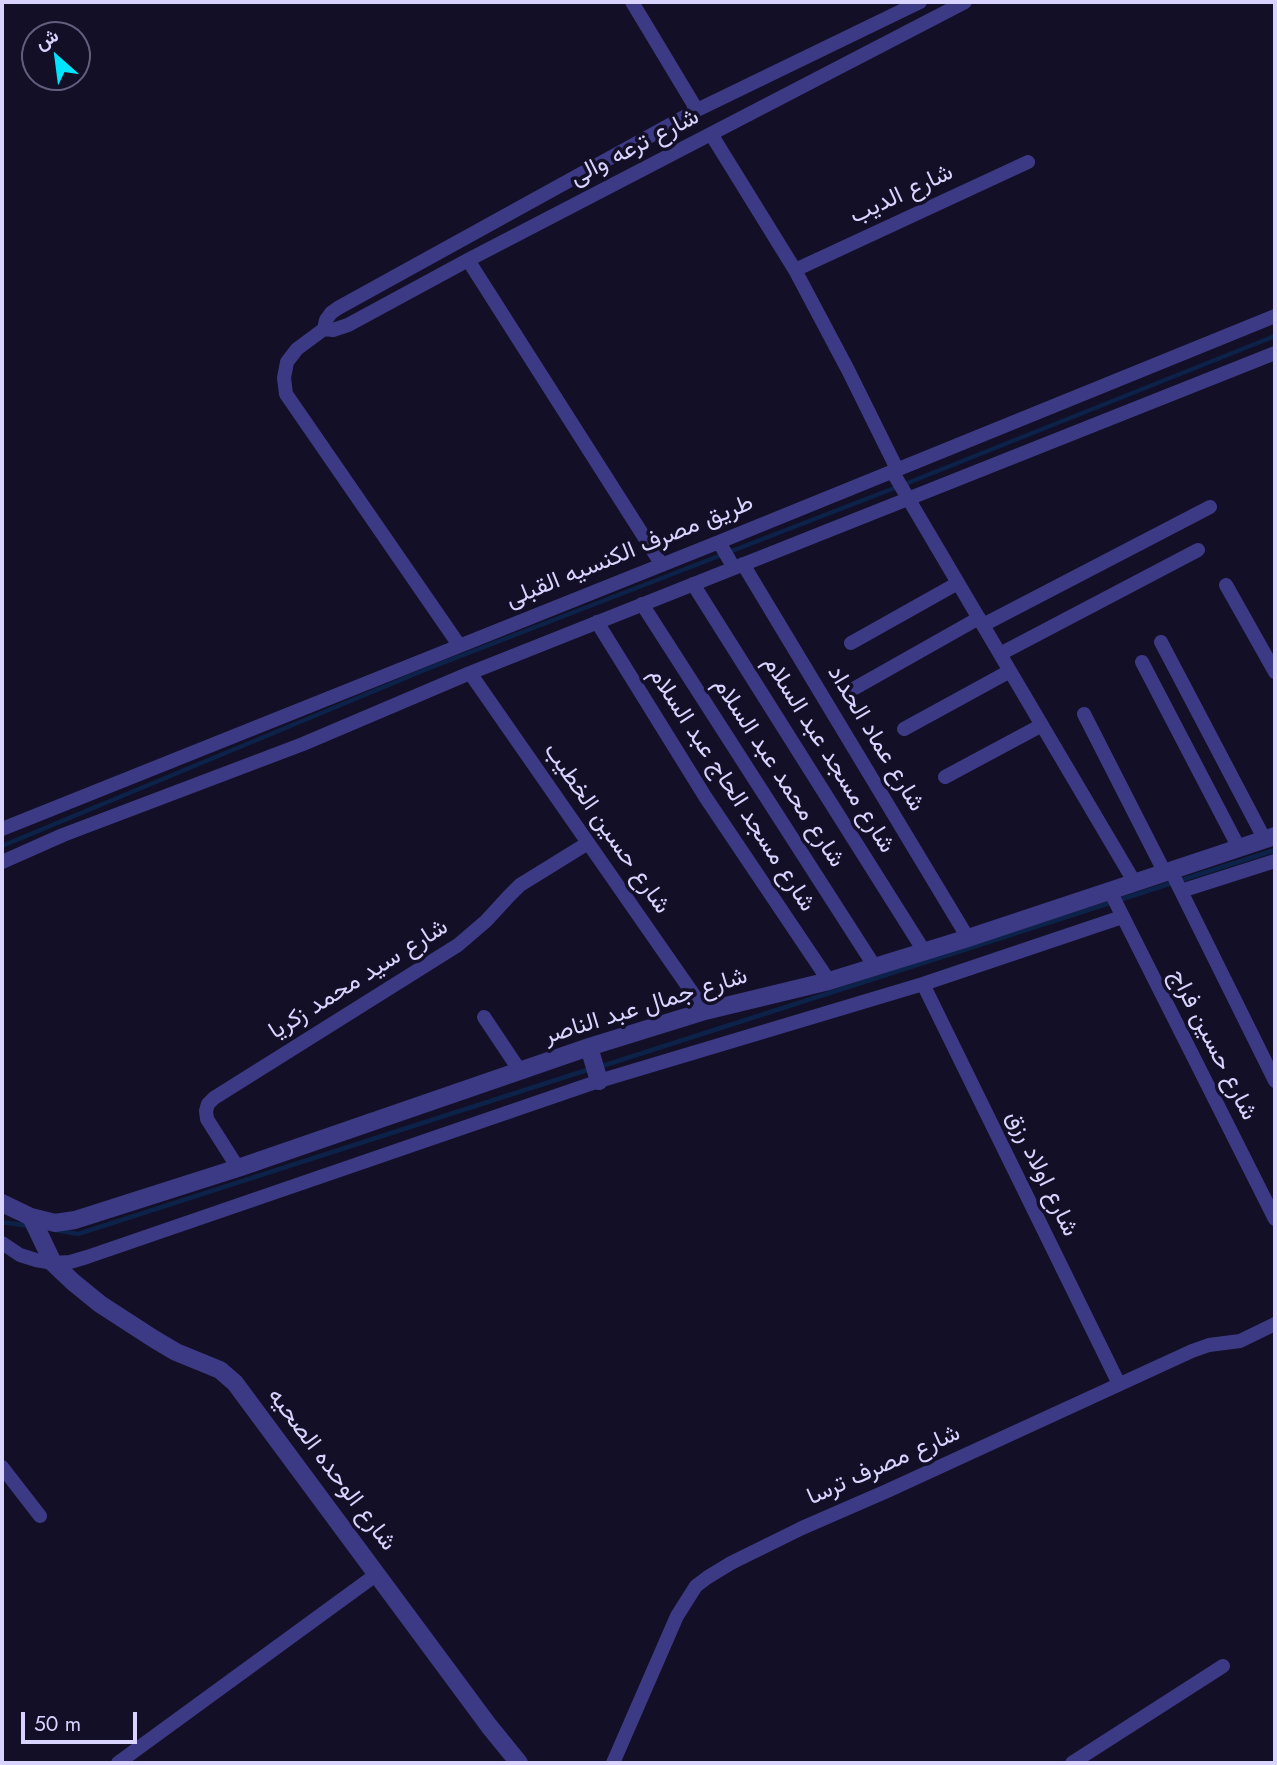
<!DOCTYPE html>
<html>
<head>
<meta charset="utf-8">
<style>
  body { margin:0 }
  #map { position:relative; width:1277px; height:1765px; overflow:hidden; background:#130f26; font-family:Jost,Vazirmatn,sans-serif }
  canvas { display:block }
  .frame { position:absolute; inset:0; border:4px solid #d9d4ff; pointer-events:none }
  .north { position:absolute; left:21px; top:21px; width:70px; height:70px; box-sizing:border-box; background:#130f26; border:2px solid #625e7d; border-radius:50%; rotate:332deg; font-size:19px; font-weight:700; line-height:28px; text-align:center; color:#d9d4ff }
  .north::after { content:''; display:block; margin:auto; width:24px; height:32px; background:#00e5ff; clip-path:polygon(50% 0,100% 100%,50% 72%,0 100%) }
  .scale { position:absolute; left:21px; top:1712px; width:116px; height:32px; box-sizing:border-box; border:4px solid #d9d4ff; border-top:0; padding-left:9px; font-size:21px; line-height:24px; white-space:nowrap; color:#d9d4ff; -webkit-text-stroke:5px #130f26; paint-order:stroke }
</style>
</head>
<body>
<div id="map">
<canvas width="1277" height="1765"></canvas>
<div class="frame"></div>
<div class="north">ش</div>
<div class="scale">50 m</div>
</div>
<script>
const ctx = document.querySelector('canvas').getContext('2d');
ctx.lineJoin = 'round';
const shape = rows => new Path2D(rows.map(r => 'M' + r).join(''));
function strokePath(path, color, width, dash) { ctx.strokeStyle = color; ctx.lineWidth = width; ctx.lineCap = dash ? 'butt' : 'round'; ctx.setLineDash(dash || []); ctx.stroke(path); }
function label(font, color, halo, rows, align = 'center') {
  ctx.font = font + ' Jost,Vazirmatn,sans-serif'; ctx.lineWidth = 7; ctx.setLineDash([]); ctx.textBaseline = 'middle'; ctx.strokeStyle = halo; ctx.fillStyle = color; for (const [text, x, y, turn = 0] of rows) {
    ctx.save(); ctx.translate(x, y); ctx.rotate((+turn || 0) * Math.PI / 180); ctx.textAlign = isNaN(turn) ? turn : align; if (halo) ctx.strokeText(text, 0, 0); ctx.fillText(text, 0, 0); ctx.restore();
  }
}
strokePath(shape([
  [2,846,427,669,910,482,1275,336],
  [599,1067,1275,850],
  [2,1222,29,1226],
  [55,1230,78,1234,590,1069]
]), '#0c2248', 4.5);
strokePath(shape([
  [632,2,697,110],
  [711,134,795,270,848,370,897,469],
  [468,260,662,565],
  [795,270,1028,162],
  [324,329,326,320,331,313,338,308,697,110,920,2],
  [892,471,1135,883],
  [719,542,734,568],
  [743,564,968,938],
  [693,584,924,951],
  [1226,585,1275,672],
  [642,604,875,967],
  [597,622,706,798,829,981],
  [983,625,1210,507],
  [1161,642,1265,840],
  [851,643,958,583],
  [459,645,286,394,284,378,287,362,297,349,324,329,333,330,348,325,468,260,965,2],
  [1000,654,1198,550],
  [1142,662,1239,848],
  [470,673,705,1011],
  [855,688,979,618],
  [1084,714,1165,873],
  [904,729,1010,671],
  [945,777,1042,725],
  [2,829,719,542,1275,316],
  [2,862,63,835,303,744,470,673,1275,353],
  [1171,871,1275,1081],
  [1110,891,1275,1219],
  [1181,891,1275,861],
  [923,984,1119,1384],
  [484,1017,520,1071],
  [238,1168,207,1119,206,1111,208,1104,214,1098,458,945,486,921,509,896,520,885,588,843],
  [2,1243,20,1255,36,1260,53,1263,70,1262,87,1257,599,1081,923,984,1122,917],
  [2,1467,40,1516],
  [118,1763,377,1574],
  [613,1763,677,1616,696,1586,708,1577,731,1563,802,1528,887,1491,1192,1351,1209,1345,1240,1341,1275,1324],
  [1072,1763,1223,1666]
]), '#3d3a85', 14);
strokePath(shape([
  [589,1047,599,1081],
  [2,1203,31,1217,55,1223,75,1220,238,1168,589,1047,705,1011,829,981,968,938,1275,836],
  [31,1217,53,1263,73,1282,100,1304,154,1339,176,1352,220,1370,235,1383,489,1726,519,1763]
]), '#3d3a85', 18);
label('24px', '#d9d4ff', '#130f26', [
  ["شارع ترعه والى",635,148,-27],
  ["شارع الديب",902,195,-25],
  ["طريق مصرف الكنسيه القبلى",630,552,-22],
  ["شارع عماد الحداد",875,739,59],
  ["شارع مسجد عبد السلام",828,755,58],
  ["شارع محمد عبد السلام",778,773,57],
  ["شارع مسجد الحاج عبد السلام",731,790,57],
  ["شارع حسين الخطيب",606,829,55],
  ["شارع سيد محمد زكريا",359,980,-32],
  ["شارع جمال عبد الناصر",646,1007,-17],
  ["شارع حسين فراج",1212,1045,63],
  ["شارع اولاد رزق",1041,1174,64],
  ["شارع مصرف ترسا",884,1466,-24],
  ["شارع الوحده الصحيه",331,1470,53]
]);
</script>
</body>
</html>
